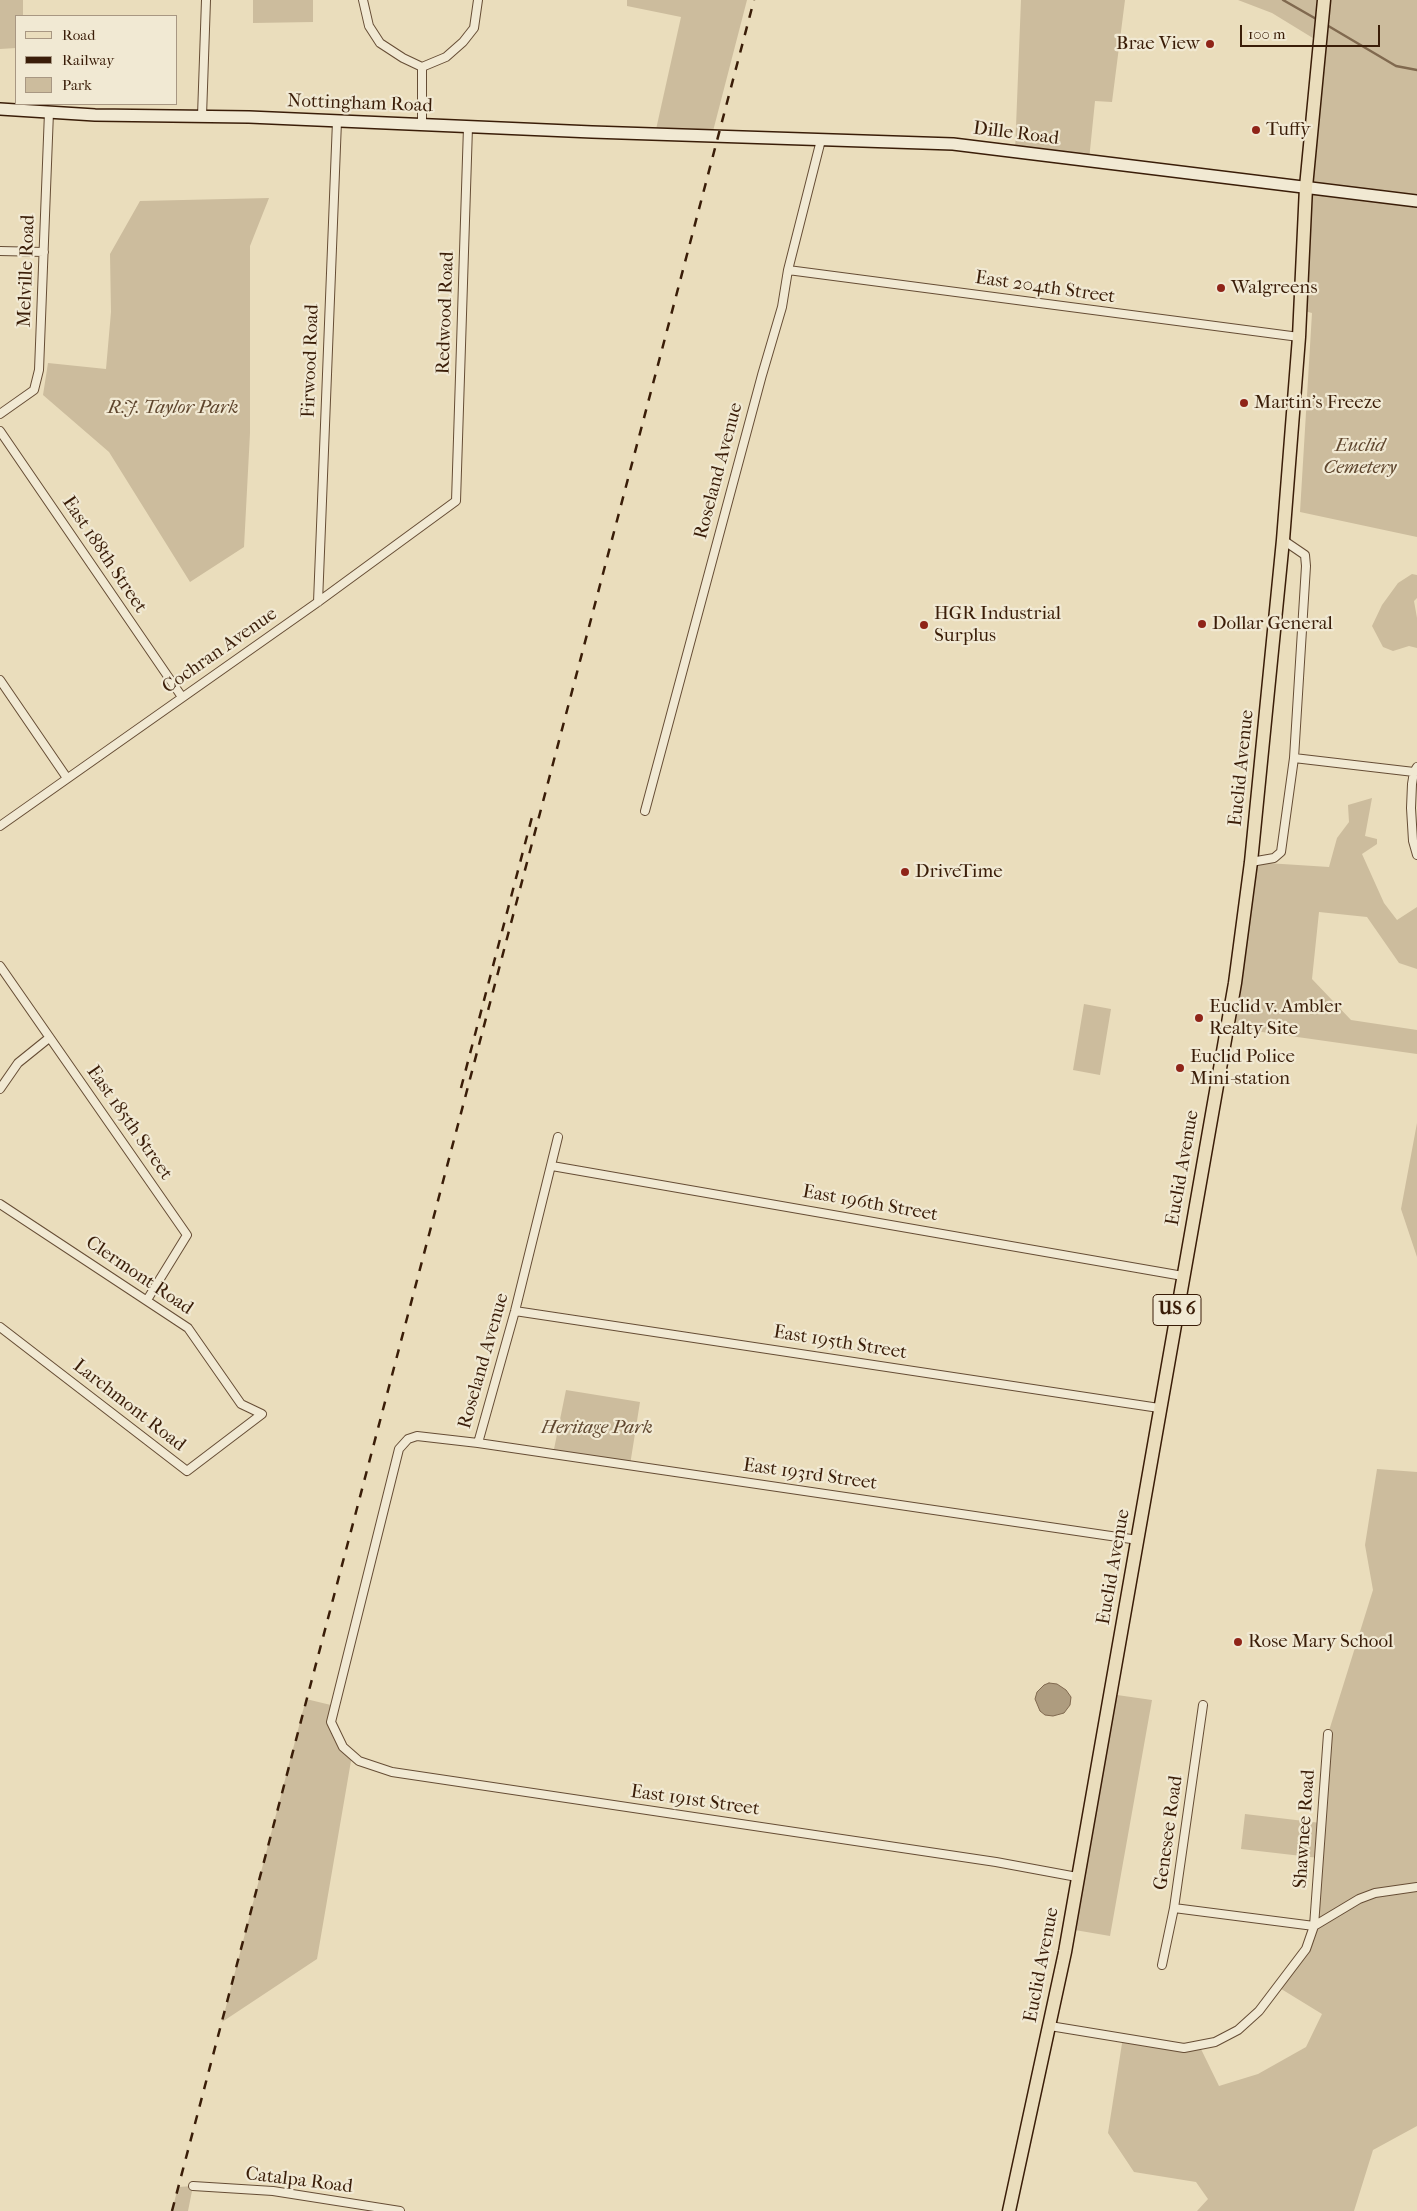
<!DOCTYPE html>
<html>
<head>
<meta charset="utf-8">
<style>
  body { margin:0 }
  #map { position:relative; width:1417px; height:2211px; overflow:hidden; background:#eaddbc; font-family:"IM FELL French Canon",serif }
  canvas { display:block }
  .legend { position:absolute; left:15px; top:15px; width:162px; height:90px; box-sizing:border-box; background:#f1e9d3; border:1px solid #a89782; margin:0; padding:6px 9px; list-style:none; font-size:15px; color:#3a1d08 }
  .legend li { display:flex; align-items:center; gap:10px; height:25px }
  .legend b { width:25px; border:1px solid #a89782 }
  .scale { position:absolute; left:1240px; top:25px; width:140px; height:22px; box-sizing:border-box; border:2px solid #3a1d08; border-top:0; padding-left:6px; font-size:15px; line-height:18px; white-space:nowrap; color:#3a1d08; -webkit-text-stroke:4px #f1e9d3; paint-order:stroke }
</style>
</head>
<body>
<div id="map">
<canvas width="1417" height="2211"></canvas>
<ul class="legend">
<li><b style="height:6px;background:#eaddbc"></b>Road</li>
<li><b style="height:6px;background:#3a1d08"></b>Railway</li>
<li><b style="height:14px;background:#ccbc9d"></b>Park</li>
</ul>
<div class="scale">100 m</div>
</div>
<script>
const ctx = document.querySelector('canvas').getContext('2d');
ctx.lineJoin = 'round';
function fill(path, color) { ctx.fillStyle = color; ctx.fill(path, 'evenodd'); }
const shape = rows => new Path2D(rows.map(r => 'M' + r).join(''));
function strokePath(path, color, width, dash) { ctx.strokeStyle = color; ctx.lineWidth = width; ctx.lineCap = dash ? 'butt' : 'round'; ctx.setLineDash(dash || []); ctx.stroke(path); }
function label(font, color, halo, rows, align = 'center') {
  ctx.font = font + ' "IM FELL French Canon",serif'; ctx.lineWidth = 4.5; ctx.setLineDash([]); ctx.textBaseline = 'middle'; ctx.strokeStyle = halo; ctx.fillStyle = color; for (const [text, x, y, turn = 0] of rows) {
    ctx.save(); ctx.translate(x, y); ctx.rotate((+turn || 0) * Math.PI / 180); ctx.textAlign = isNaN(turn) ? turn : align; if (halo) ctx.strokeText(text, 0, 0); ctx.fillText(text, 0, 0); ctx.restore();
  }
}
fill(shape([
  [0,0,23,0,23,16,16,16,16,48,0,49],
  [253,0,313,0,313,22,253,23],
  [627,0,747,0,712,135,655,134,681,17,627,6],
  [1021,0,1125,0,1112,102,1095,101,1089,160,1015,152],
  [1238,0,1417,0,1417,537,1300,512,1312,313,1300,310,1321,43,1272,13],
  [269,198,250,246,250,433,244,547,190,582,109,452,43,395,48,363,106,369,111,312,110,254,140,201],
  [1412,574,1417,575,1417,598,1414,601,1417,618,1417,648,1409,646,1393,651,1383,647,1372,626,1382,605,1398,583],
  [1372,798,1365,836,1377,839,1377,844,1362,854,1384,903,1397,920,1417,907,1417,969,1399,963,1367,917,1319,912,1312,979,1351,1020,1417,1030,1417,1054,1227,1027,1251,862,1329,867,1337,838,1349,822,1348,805],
  [1084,1004,1111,1009,1100,1075,1073,1070],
  [1417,1123,1417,1257,1401,1209],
  [566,1390,640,1402,630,1465,553,1454],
  [1377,1469,1417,1472,1417,2126,1373,2150,1354,2211,1197,2211,1208,2199,1196,2182,1134,2172,1108,2133,1123,2037,1184,2048,1199,2045,1219,2086,1258,2074,1306,2047,1322,2014,1278,1987,1306,1949,1314,1926,1319,1858,1241,1849,1245,1814,1321,1823,1328,1734,1373,1590,1365,1545],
  [1110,1694,1152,1700,1110,1936,1069,1929],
  [306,1699,335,1706,331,1722,352,1755,317,1959,222,2022],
  [193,2186,188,2211,172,2211,178,2187]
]), '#ccbc9d');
const water = shape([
  [1049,1683,1057,1684,1066,1690,1071,1697,1070,1705,1064,1713,1053,1716,1045,1715,1040,1711,1035,1699,1037,1692,1044,1685,1049,1683]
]);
fill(water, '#ae9c7f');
strokePath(water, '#80694f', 1);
strokePath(shape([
  [1283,0,1318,20],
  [1325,24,1396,66,1417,70]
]), '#80694f', 2.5);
const street = shape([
  [363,0,369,26,380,43,403,58,422,67],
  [202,116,206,0],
  [422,124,422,67,446,57,463,42,474,28,478,0],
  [0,251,44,252],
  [788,270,1299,337],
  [0,414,34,390,39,370,49,112],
  [0,431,182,697],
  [318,602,337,121],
  [0,680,67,778],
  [1294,758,1414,772],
  [1417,767,1414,772,1412,784,1411,808,1413,841,1417,855],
  [645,811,762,375,782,307,788,270,821,140],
  [0,826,318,602,456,501,468,127],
  [1251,862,1274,858,1281,852,1294,758,1306,566,1305,555,1283,540],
  [0,966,187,1235,147,1300],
  [0,1089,18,1063,49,1038],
  [552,1166,1183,1276],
  [0,1204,188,1328,241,1404,262,1414,187,1471,0,1327],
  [515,1311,1159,1408],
  [478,1443,515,1311,558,1137],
  [1077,1877,996,1862,392,1772,359,1761,343,1747,331,1722,399,1449,408,1439,417,1436,478,1443,1138,1540],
  [1174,1908,1314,1926,1328,1734],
  [1162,1965,1174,1908,1203,1705],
  [1050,2026,1184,2048,1215,2042,1238,2030,1259,2011,1306,1949,1314,1926,1359,1899,1375,1893,1417,1887],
  [193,2186,273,2191,400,2211]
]);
const secondary = shape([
  [0,109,95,115,249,117,592,132,953,144,1417,201]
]);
const primary = shape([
  [1009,2211,1065,1952,1235,983,1251,862,1283,540,1299,337,1306,187,1324,0]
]);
strokePath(street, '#664d35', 10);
strokePath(secondary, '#3a1d08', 14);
strokePath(primary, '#3a1d08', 15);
strokePath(street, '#f1e9d3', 8);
strokePath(secondary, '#f1e9d3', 11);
strokePath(primary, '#eaddbc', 12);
strokePath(shape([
  [461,1088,532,817],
  [172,2211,754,0]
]), '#3a1d08', 2.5, [9, 9]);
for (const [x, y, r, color] of [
  [1210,44,5,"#8f2418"],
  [1256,130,5,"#8f2418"],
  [1221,288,5,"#8f2418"],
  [1244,403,5,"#8f2418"],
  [1202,624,5,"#8f2418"],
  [924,625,5,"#8f2418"],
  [905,872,5,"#8f2418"],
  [1199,1018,5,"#8f2418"],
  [1180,1068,5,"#8f2418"],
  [1238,1642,5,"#8f2418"]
]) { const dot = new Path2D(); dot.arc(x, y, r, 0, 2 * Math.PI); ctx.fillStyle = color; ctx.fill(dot); strokePath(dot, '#f1e9d3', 2); }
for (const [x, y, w] of [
  [1177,1310,48]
]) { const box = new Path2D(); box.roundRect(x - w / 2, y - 15.5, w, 31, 4); ctx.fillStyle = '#f1e9d3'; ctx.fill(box); strokePath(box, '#3a1d08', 1); }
label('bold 18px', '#3a1d08', null, [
  ["US 6",1177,1310]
]);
label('19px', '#3a1d08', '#f1e9d3', [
  ["Brae View",1200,44,"right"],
  ["Tuffy",1266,130],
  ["Walgreens",1231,288],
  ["Martin's Freeze",1254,403],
  ["HGR Industrial",934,614],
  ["Surplus",934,636],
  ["Dollar General",1212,624],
  ["DriveTime",915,872],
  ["Euclid v. Ambler",1209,1007],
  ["Realty Site",1209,1029],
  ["Euclid Police",1190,1057],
  ["Mini-station",1190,1079],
  ["Rose Mary School",1248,1642]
], 'left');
label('19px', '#3a1d08', '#f1e9d3', [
  ["Nottingham Road",360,104,2],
  ["Dille Road",1016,134,7],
  ["Melville Road",27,271,-88],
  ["East 204th Street",1045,288,8],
  ["Redwood Road",446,313,-88],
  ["Firwood Road",311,361,-88],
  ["Roseland Avenue",719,471,-75],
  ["East 188th Street",104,555,56],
  ["Cochran Avenue",220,651,-35],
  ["Euclid Avenue",1242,768,-84],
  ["East 185th Street",129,1123,55],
  ["Euclid Avenue",1183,1168,-80],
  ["East 196th Street",870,1204,10],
  ["Clermont Road",139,1276,34],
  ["East 195th Street",840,1343,9],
  ["Roseland Avenue",484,1361,-74],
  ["Larchmont Road",129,1406,38],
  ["East 193rd Street",810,1475,8],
  ["Euclid Avenue",1114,1567,-80],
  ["East 191st Street",695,1801,8],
  ["Shawnee Road",1305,1829,-86],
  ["Genesee Road",1169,1833,-82],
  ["Euclid Avenue",1042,1965,-79],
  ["Catalpa Road",299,2181,7]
]);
label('italic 19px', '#5e452d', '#f1e9d3', [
  ["R.J. Taylor Park",173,408],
  ["Euclid",1360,446],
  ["Cemetery",1360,468],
  ["Heritage Park",597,1428]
]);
</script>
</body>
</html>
